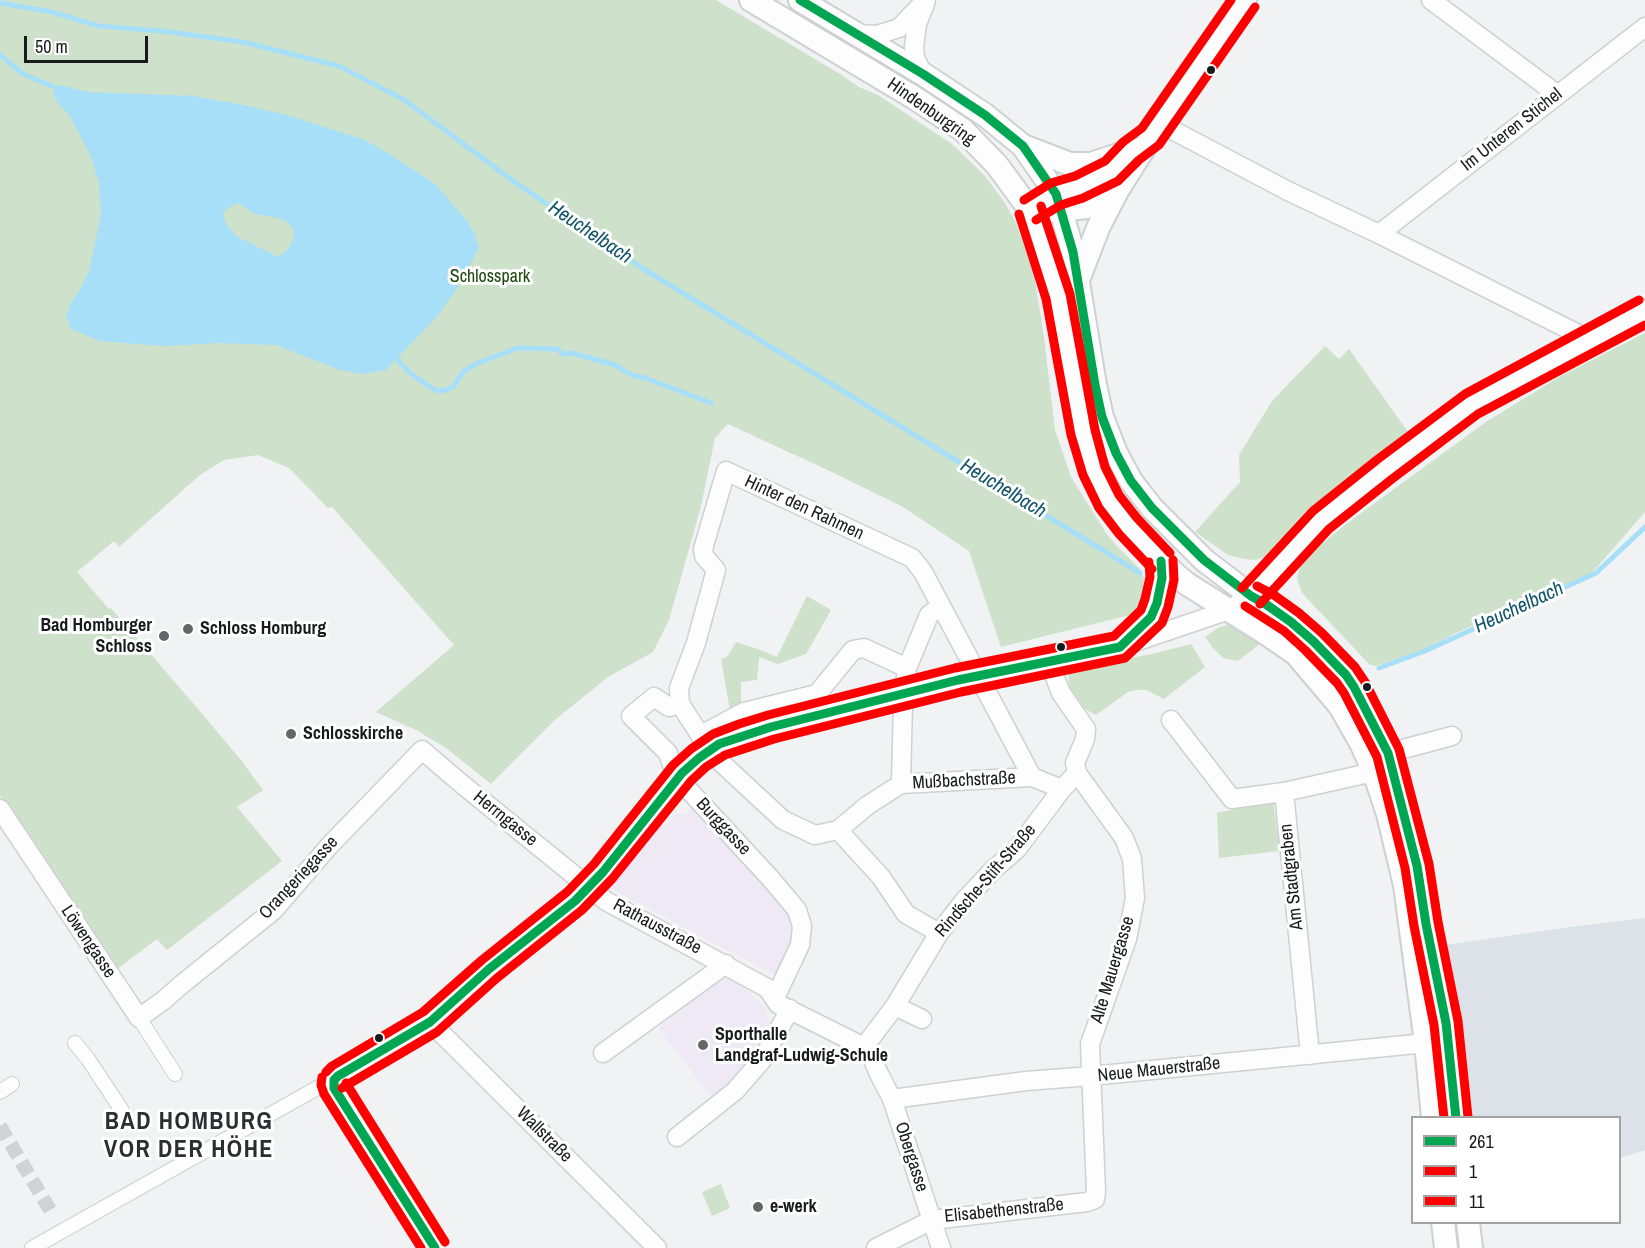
<!DOCTYPE html>
<html>
<head>
<meta charset="utf-8">
<style>
  body { margin:0 }
  #map { position:relative; width:1645px; height:1248px; overflow:hidden; background:#f0f2f4; font-family:"Archivo Narrow",sans-serif }
  canvas { display:block }
  .legend { position:absolute; left:1411px; top:1116px; width:210px; height:108px; box-sizing:border-box; background:#fff; border:2px solid #a3a3a4; margin:0; padding:8px 10px; list-style:none; font-size:18px; color:#191a1b }
  .legend li { display:flex; align-items:center; gap:12px; height:30px }
  .legend b { width:30px; border:2px solid #a3a3a4 }
  .scale { position:absolute; left:24px; top:36px; width:124px; height:27px; box-sizing:border-box; border:3px solid #191a1b; border-top:0; padding-left:8px; font-size:18px; line-height:21px; white-space:nowrap; color:#191a1b; -webkit-text-stroke:4px #fff; paint-order:stroke }
</style>
</head>
<body>
<div id="map">
<canvas width="1645" height="1248"></canvas>
<ul class="legend">
<li><b style="height:8px;background:#00a651"></b>261</li>
<li><b style="height:8px;background:#f00"></b>1</li>
<li><b style="height:8px;background:#f00"></b>11</li>
</ul>
<div class="scale">50 m</div>
</div>
<script>
const ctx = document.querySelector('canvas').getContext('2d');
ctx.lineJoin = 'round';
function fill(path, color) { ctx.fillStyle = color; ctx.fill(path, 'evenodd'); }
const shape = rows => new Path2D(rows.map(r => 'M' + r).join(''));
function strokePath(path, color, width, dash) { ctx.strokeStyle = color; ctx.lineWidth = width; ctx.lineCap = dash ? 'butt' : 'round'; ctx.setLineDash(dash || []); ctx.stroke(path); }
function label(font, color, halo, rows, align = 'center') {
  ctx.font = font + ' "Archivo Narrow",sans-serif'; ctx.lineWidth = 6; ctx.setLineDash([]); ctx.textBaseline = 'middle'; ctx.strokeStyle = halo; ctx.fillStyle = color; for (const [text, x, y, turn = 0] of rows) {
    ctx.save(); ctx.translate(x, y); ctx.rotate((+turn || 0) * Math.PI / 180); ctx.textAlign = isNaN(turn) ? turn : align; if (halo) ctx.strokeText(text, 0, 0); ctx.fillText(text, 0, 0); ctx.restore();
  }
}
fill(shape([
  [1645,918,1645,1150,1620,1158,1620,1118,1470,1117,1445,945,1570,927]
]), '#dde1e8');
fill(shape([
  [692,807,780,900,797,925,795,940,776,976,610,888,658,824,667,826,675,814,686,815],
  [727,973,765,1007,771,1026,748,1068,711,1096,658,1028]
]), '#efe9f5');
fill(shape([
  [0,0,716,0,840,74,859,87,878,95,952,144,985,176,1005,203,1016,223,1033,270,1043,329,1055,430,1071,477,1106,533,1117,546,1140,569,1144,579,1143,592,1139,606,1134,614,1001,647,969,551,903,507,834,473,728,424,715,438,701,506,669,620,653,652,608,677,556,719,491,784,446,748,416,730,376,712,454,645,332,507,328,508,289,468,258,455,224,460,200,475,119,547,114,541,77,572,109,609,111,608,198,709,241,760,263,790,237,807,282,861,167,950,157,939,113,972,0,796],
  [1645,333,1645,512,1592,573,1456,633,1425,649,1376,666,1369,664,1302,593,1297,578,1300,567,1305,558,1346,524,1486,422,1559,377],
  [1325,346,1339,359,1349,349,1411,436,1315,510,1268,556,1255,560,1244,559,1228,555,1195,532,1240,482,1239,455,1272,401],
  [807,596,831,610,806,654,778,664,759,657,757,680,741,682,741,709,730,711,721,659,728,656,736,642,758,649,777,657],
  [1227,625,1242,630,1261,643,1238,661,1223,658,1213,648,1205,637,1218,628],
  [1191,644,1205,667,1164,699,1146,690,1136,690,1128,692,1096,715,1085,709,1069,686,1068,664,1100,664,1152,654],
  [1273,801,1280,851,1219,858,1217,813],
  [721,1184,730,1208,712,1216,702,1192]
]), '#cee1cb');
fill(shape([
  [61,85,88,92,193,96,249,106,290,116,365,140,388,153,435,184,467,221,475,235,479,248,458,287,439,314,386,370,363,374,340,370,276,345,217,343,165,346,100,341,71,329,66,316,71,303,81,288,89,271,101,214,99,183,91,157,70,116,57,102,54,95,54,87],
  [238,203,255,214,278,218,287,222,293,228,294,237,290,246,284,253,278,257,238,237,229,228,225,221,223,213,230,207]
]), '#a6dff7');
strokePath(shape([
  [0,3,52,12,99,26,162,31,243,42,339,66,403,99,516,183,642,268,1140,573],
  [0,55,23,74,54,87],
  [397,359,410,373,430,387,438,391,446,390,453,387,464,371,476,364,517,348,558,349,562,354,572,353,615,365,631,375,645,378,711,403],
  [1379,668,1425,651,1596,573,1645,527]
]), '#a6dff7', 5);
strokePath(shape([
  [0,1126,53,1215]
]), '#d0d2d3', 14, [14, 7]);
const pedestrian = shape([
  [139,1018,175,1074],
  [75,1043,88,1059,121,1109],
  [0,1092,12,1084],
  [32,1248,319,1087,334,1080]
]);
const minor = shape([
  [1431,0,1558,95],
  [857,34,877,35,899,28,926,0],
  [923,74,915,58,914,47,917,24,925,4],
  [1161,124,1288,191,1379,234,1590,340],
  [1379,234,1645,27],
  [1123,643,1151,617,1157,603,1162,578,1161,561],
  [680,704,669,707,654,697,631,716,668,753,673,768,686,787,771,879,797,910,802,926,800,945,775,998],
  [1171,720,1232,799,1284,792,1374,772],
  [701,735,744,712,817,694,853,650,864,648,907,668],
  [1388,753,1452,736],
  [1032,777,923,572,912,558,726,471,703,549,704,556,716,570,696,643,679,688,680,704,713,755,783,820,815,835,838,830,868,805,901,784,1032,777,1062,789],
  [901,784,903,701,907,668,929,615,941,606],
  [1284,792,1310,1055],
  [0,809,139,1018,164,1000,181,985,274,910,330,845,422,750,463,785,606,901,767,988,778,1004,864,1047,871,1055,879,1074,892,1099,941,1248],
  [838,830,881,877,906,914,939,933],
  [895,1006,922,1019],
  [430,1022,657,1248],
  [864,1047,895,1006,939,933,964,901,993,870,1017,849,1062,789,1077,773,1075,763,1085,739,1086,729,1061,693,1056,680,1051,662,1120,647,1229,610],
  [603,1053,726,964],
  [892,1099,1026,1081,1091,1076,1426,1043],
  [677,1137,735,1091,762,1060,790,1009],
  [435,1248,334,1088,333,1084,334,1080,338,1076,430,1022,489,969,575,901,603,872,663,795],
  [876,1248,932,1220,1087,1202,1095,1199,1096,1191,1090,1044,1127,939,1135,898,1132,859,1124,838,1077,773]
]);
const tertiary = shape([
  [751,0,913,97,963,130,997,165,1030,210,1049,265,1058,296,1065,326,1083,433,1094,471,1109,501,1128,526,1176,575,1187,584,1267,634,1296,654,1340,706,1361,743,1374,772,1388,814,1405,885,1426,1043,1433,1118],
  [800,0,923,74,985,115,1023,146,1056,194,1073,252,1095,385,1102,417,1116,453,1131,481,1152,508,1204,560,1251,596,1267,605,1291,622,1313,641,1346,675,1354,687,1388,753,1402,804,1417,866,1426,924,1446,1023,1456,1118],
  [1023,146,1070,164,1091,164,1118,155],
  [1043,202,1056,194,1079,187,1112,171,1133,150],
  [1046,210,1061,210,1087,207,1117,191],
  [1078,280,1098,228,1117,191,1151,137,1203,63,1245,0],
  [1241,603,1251,596,1321,520,1385,469,1472,404,1645,311],
  [1443,1222,1446,1248],
  [1468,1222,1471,1248]
]);
strokePath(pedestrian, '#ced0d1', 16);
strokePath(minor, '#ced0d1', 21);
strokePath(tertiary, '#ced0d1', 26);
strokePath(pedestrian, '#fdfdfd', 14);
strokePath(minor, '#fdfdfd', 18);
strokePath(tertiary, '#fdfdfd', 22);
const minorBridge = shape([
  [663,795,682,773,699,758,719,744,743,735,958,680,1051,662]
]);
strokePath(minorBridge, '#ced0d1', 21, []);
strokePath(minorBridge, '#fdfdfd', 18);
strokePath(shape([
  [800,0,923,74,985,115,1023,146,1056,194,1073,252,1095,385,1102,417,1116,453,1131,481,1152,508,1204,560,1251,596,1267,605,1291,622,1313,641,1346,675,1354,687,1388,753,1417,866,1426,924,1446,1023,1456,1118],
  [334,1080,338,1076,430,1022,489,969,575,901,603,872,682,773,699,758,719,744,771,727,958,680,1120,647,1151,617,1157,603,1162,578,1161,561],
  [334,1080,334,1088,435,1248]
]), '#00a651', 9);
strokePath(shape([
  [1019,214,1046,299,1071,435,1083,475,1099,508,1119,534,1152,569],
  [1036,220,1061,205,1083,198,1118,181,1139,160,1159,145,1255,7],
  [1260,604,1329,529,1392,479,1478,414,1645,325],
  [1245,606,1284,631,1305,650,1337,683,1344,693,1377,757,1405,868,1414,926,1434,1025,1444,1118],
  [322,1077,321,1085,324,1094,421,1248],
  [342,1088,437,1032,497,978,582,910,612,879,691,781,706,767,725,755,774,739,961,692,1125,658,1162,623,1168,607,1174,580,1173,560]
]), '#f00', 9);
strokePath(shape([
  [1024,200,1051,183,1075,176,1105,161,1123,142,1142,128,1231,0],
  [1041,206,1070,294,1095,430,1105,467,1119,495,1137,518,1170,553],
  [1257,586,1274,595,1299,613,1322,633,1355,667,1365,682,1399,749,1429,864,1438,922,1458,1021,1468,1117],
  [1242,588,1313,511,1378,459,1465,394,1639,300],
  [326,1072,332,1066,423,1012,482,960,567,892,594,864,673,765,691,749,713,734,739,724,768,715,955,668,1114,636,1141,610,1145,599,1150,577,1149,562],
  [346,1083,445,1242]
]), '#f00', 9);
for (const [x, y, r, color] of [
  [1211,70,5,"#191a1b"],
  [188,629,6,"#646667"],
  [164,636,6,"#646667"],
  [1061,647,5,"#191a1b"],
  [1367,687,5,"#191a1b"],
  [291,734,6,"#646667"],
  [379,1038,5,"#191a1b"],
  [703,1045,6,"#646667"],
  [758,1207,6,"#646667"]
]) { const dot = new Path2D(); dot.arc(x, y, r, 0, 2 * Math.PI); ctx.fillStyle = color; ctx.fill(dot); strokePath(dot, '#fff', 2); }
label('18px', '#191a1b', '#fff', [
  ["Hindenburgring",931,112,35],
  ["Im Unteren Stichel",1512,130,-38],
  ["Hinter den Rahmen",804,508,25],
  ["Mußbachstraße",964,781,-3],
  ["Herrngasse",505,819,39],
  ["Burggasse",723,827,47],
  ["Am Stadtgraben",1292,877,-96],
  ["Orangeriegasse",299,878,-47],
  ["Rind´sche-Stift-Straße",986,881,-49],
  ["Rathausstraße",657,927,28],
  ["Löwengasse",88,942,56],
  ["Alte Mauergasse",1113,970,-73],
  ["Neue Mauerstraße",1159,1070,-6],
  ["Wallstraße",544,1135,45],
  ["Obergasse",911,1157,72],
  ["Elisabethenstraße",1004,1211,-6]
]);
label('18px', '#1e480f', '#fff', [
  ["Schlosspark",490,277]
]);
label('bold 18px', '#191a1b', '#fff', [
  ["Bad Homburger",152,626,"right"],
  ["Schloss",152,647,"right"],
  ["Schloss Homburg",200,629],
  ["Schlosskirche",303,734],
  ["Sporthalle",715,1035],
  ["Landgraf-Ludwig-Schule",715,1056],
  ["e-werk",770,1207]
], 'left');
label('italic 20px', '#10546a', '#fff', [
  ["Heuchelbach",590,233,34],
  ["Heuchelbach",1003,489,31],
  ["Heuchelbach",1519,608,-25]
]);
ctx.letterSpacing = '1.5px';
label('bold 24px', '#2c2e32', '#fff', [
  ["BAD HOMBURG",189,1123],
  ["VOR DER HÖHE",189,1151]
]);
ctx.letterSpacing = '0px';
</script>
</body>
</html>
